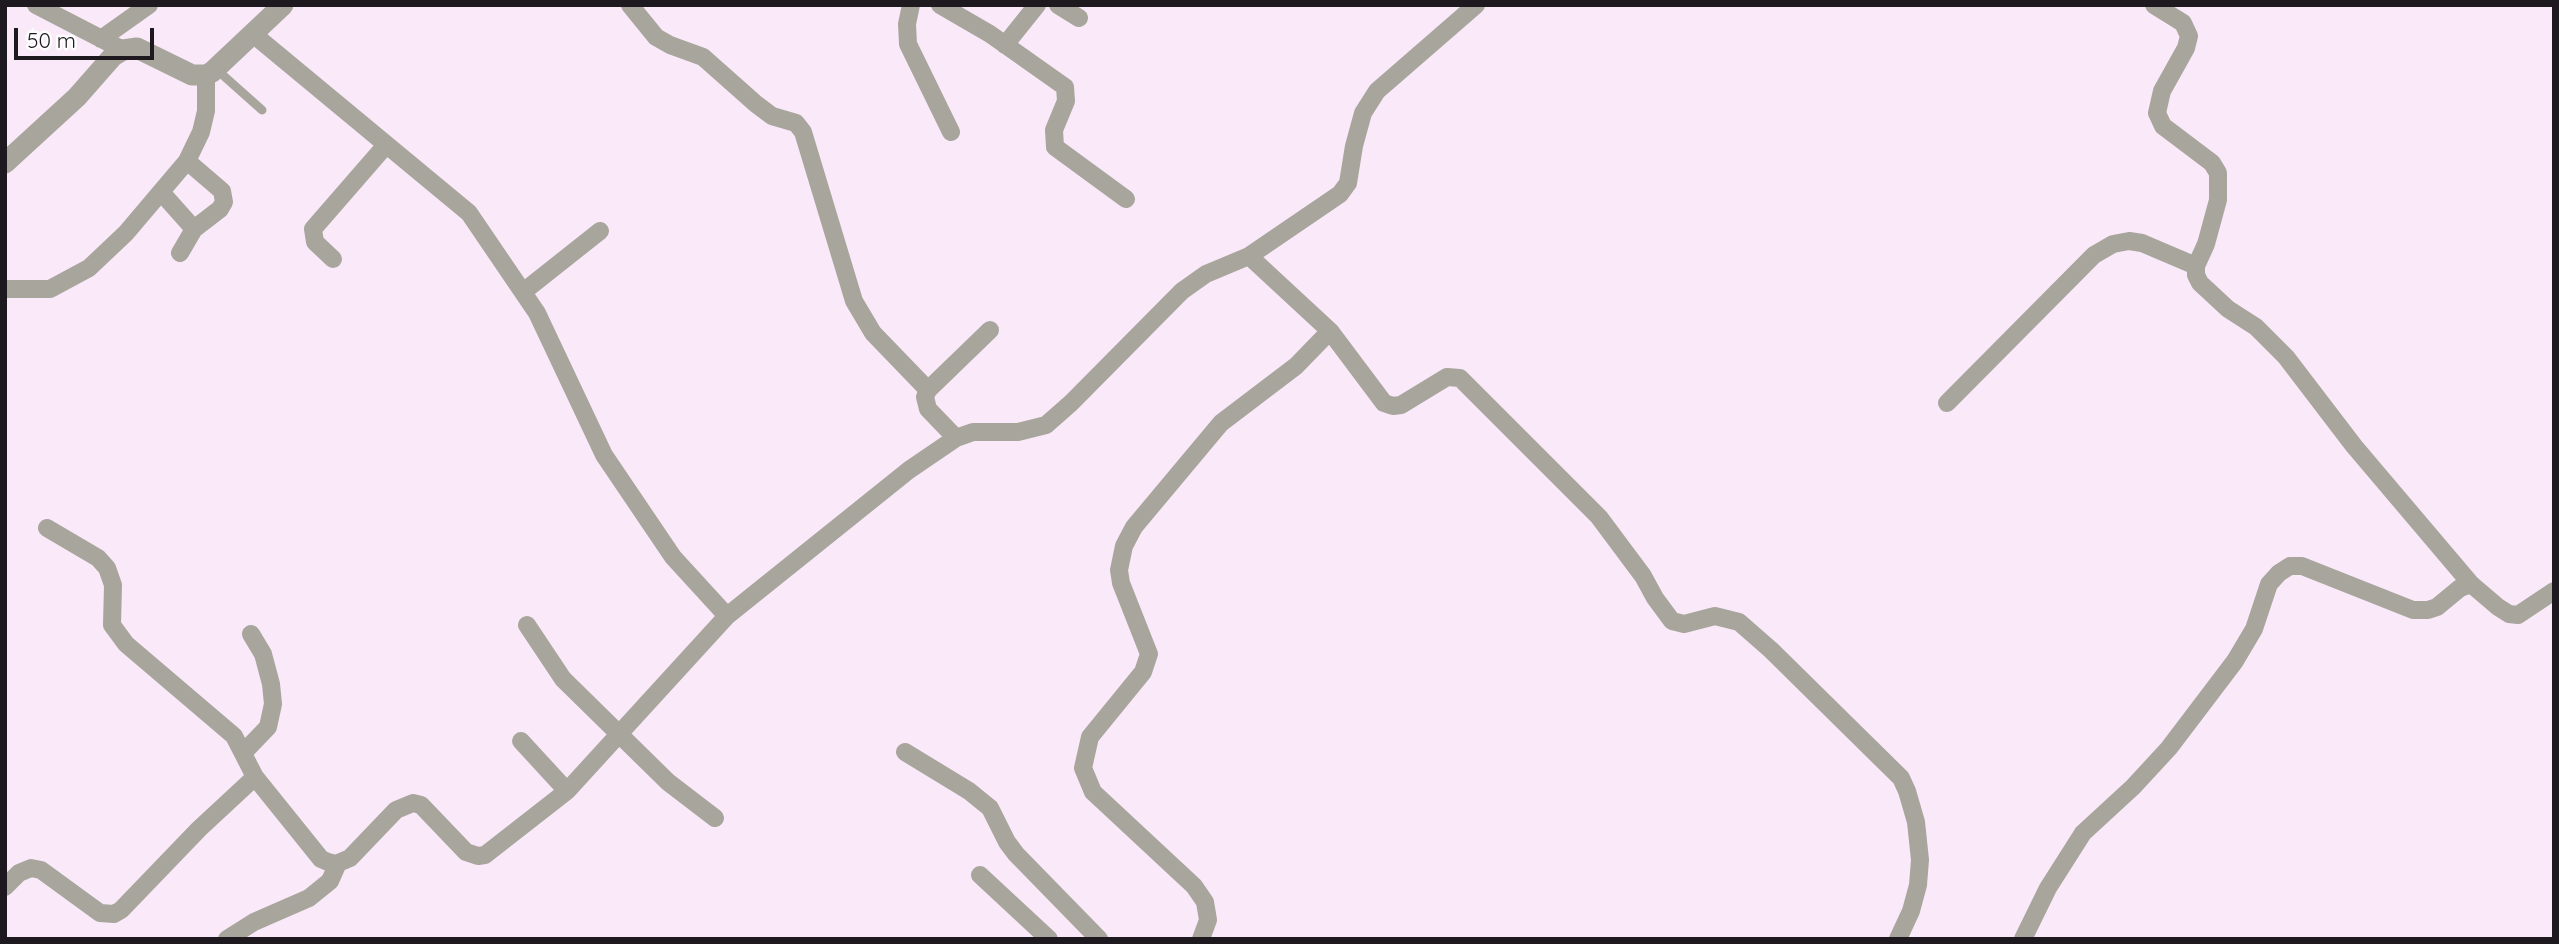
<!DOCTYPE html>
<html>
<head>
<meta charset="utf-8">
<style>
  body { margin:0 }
  #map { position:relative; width:2559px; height:944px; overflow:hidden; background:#faeaf9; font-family:Quicksand,sans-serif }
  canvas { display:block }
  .frame { position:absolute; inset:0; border:7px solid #1e191e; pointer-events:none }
  .scale { position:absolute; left:14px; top:28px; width:140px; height:32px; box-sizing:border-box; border:4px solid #1e191e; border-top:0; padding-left:9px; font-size:21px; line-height:24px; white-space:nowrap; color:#1e191e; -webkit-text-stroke:5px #fdfdfd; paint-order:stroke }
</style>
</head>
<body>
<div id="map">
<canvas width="2559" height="944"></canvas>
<div class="frame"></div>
<div class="scale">50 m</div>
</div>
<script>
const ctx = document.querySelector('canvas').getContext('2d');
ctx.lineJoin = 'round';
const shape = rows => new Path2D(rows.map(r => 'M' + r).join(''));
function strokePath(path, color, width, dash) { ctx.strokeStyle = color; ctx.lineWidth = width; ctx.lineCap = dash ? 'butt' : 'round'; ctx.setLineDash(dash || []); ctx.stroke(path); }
strokePath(shape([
  [216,69,262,110]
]), '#a8a59d', 9);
strokePath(shape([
  [36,5,123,50],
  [630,5,656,37,670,45,703,57,756,104,772,116,796,123,803,132,854,301,873,333,928,390],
  [911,5,907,24,908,44,951,132],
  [940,5,990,34,1065,87,1066,101,1054,130,1055,147,1126,199],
  [1058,5,1079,18],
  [2154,5,2183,23,2189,36,2186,48,2162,91,2157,113,2163,126,2212,163,2218,173,2218,200,2206,244,2196,266,2196,275,2200,283,2228,309,2256,327,2286,357,2354,446,2471,584],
  [253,34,469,213,537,313,604,455,673,557,727,616],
  [101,39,149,5],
  [1005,45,1037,5],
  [161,192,194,229],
  [180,253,194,229,220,209,224,202,222,191,187,161],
  [1249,256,1330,331,1384,403,1393,406,1401,405,1447,377,1460,378,1599,517,1643,576,1655,598,1672,621,1684,624,1715,616,1739,622,1771,650,1901,778,1907,791,1916,822,1920,860,1918,885,1911,911,1898,939],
  [333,259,315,242,313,229,386,145],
  [5,289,50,289,89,268,126,233,187,161,201,132,206,111,206,75],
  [523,292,600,231],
  [1947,403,2094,255,2113,244,2129,241,2142,243,2196,266],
  [956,438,928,409,925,397,928,390,990,330],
  [47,528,98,558,107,568,113,585,112,625,126,644,234,736,255,777],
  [527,625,563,679,668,782,715,818],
  [521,741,567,791],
  [244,752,268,727,273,704,271,684,263,654,251,634],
  [905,752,969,791,990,808,1007,842,1016,854,1099,939],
  [980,875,1049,939],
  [5,887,19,873,31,868,41,870,100,913,114,914,121,910,199,829,255,777,321,859,328,862,336,864,350,858,396,810,413,803,421,805,466,852,478,856,485,855,567,791,727,616,909,470,956,438,973,432,1018,432,1046,425,1071,403,1182,291,1206,274,1249,256,1340,194,1348,183,1354,146,1363,113,1377,91,1476,5],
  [227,939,254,922,309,898,330,881,338,863],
  [1201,939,1208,920,1205,902,1194,886,1093,792,1083,768,1090,737,1143,672,1149,654,1121,583,1119,570,1124,546,1134,527,1221,423,1296,366,1330,331],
  [2023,939,2048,888,2083,833,2133,787,2169,748,2235,661,2254,629,2269,584,2279,573,2290,566,2302,566,2413,610,2428,610,2437,607,2460,588,2471,584,2498,607,2509,614,2518,615,2554,591]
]), '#a8a59d', 18);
strokePath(shape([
  [5,163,77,97,113,56,123,50,137,48,192,75,206,75,212,72,283,5]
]), '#a8a59d', 21);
</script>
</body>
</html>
